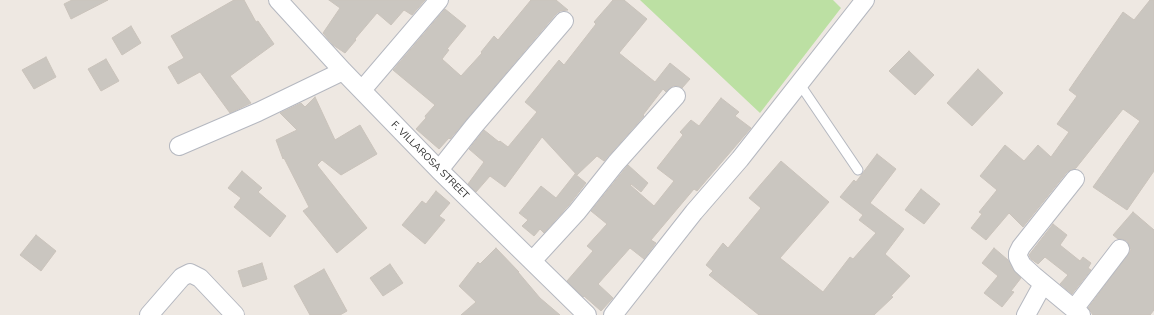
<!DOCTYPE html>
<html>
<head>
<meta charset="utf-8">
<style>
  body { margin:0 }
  canvas { display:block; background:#eee8e2 }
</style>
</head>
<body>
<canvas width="1154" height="315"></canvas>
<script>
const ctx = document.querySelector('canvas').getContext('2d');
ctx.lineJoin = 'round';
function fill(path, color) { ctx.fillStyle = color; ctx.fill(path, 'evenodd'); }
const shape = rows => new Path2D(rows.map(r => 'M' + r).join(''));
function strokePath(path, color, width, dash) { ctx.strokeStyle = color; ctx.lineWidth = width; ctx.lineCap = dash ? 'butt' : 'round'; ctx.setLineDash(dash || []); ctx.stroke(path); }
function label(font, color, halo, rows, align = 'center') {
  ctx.font = font + ' Mulish,sans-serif'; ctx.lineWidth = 3; ctx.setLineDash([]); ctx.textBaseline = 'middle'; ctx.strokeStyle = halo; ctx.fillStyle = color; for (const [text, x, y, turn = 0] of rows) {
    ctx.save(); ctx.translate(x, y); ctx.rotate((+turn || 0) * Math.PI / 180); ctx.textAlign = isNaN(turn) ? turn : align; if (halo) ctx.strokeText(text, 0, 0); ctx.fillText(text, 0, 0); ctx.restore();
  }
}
fill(shape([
  [640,0,833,0,841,8,760,113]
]), '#bce0a3');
const building = shape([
  [72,0,108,0,71,19,64,4,72,0],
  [234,0,244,0,256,22,258,21,274,44,230,76,251,103,230,113,200,72,178,84,168,67,184,58,171,36,234,0],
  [329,0,425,0,412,15,404,10,391,25,377,13,355,39,356,40,345,53,333,45,323,33,340,8,329,0],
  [531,0,556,0,568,10,560,11,556,14,450,139,449,138,439,149,416,129,426,118,425,116,435,105,393,70,445,9,466,26,447,49,449,50,442,59,461,76,482,53,481,52,494,36,498,40,531,0],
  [613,0,624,0,647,19,619,53,655,82,670,63,690,79,682,88,678,86,673,86,666,92,663,89,643,115,644,116,604,161,597,156,577,175,542,137,505,187,490,176,476,192,468,184,484,162,469,149,484,130,499,142,500,141,508,147,537,112,525,102,559,60,564,65,596,24,594,22,613,0],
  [1150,0,1154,0,1154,171,1127,210,1093,187,1140,121,1123,109,1076,168,1067,172,1023,227,1009,213,986,240,971,228,982,214,979,212,997,190,980,176,1005,145,1024,161,1038,145,1051,157,1069,132,1057,124,1077,96,1069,90,1123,12,1134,20,1150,0],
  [131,26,141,43,122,55,112,38,131,26],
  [909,51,934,75,915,95,889,71,909,51],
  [46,57,56,77,34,89,22,70,46,57],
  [106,59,119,81,101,91,88,69,106,59],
  [978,69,1003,93,972,126,947,103,978,69],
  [315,97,335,140,360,125,377,154,341,175,322,160,317,165,367,228,337,253,303,211,309,207,284,158,283,159,276,140,297,130,280,113,301,103,305,107,315,97],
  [721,98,739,112,735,116,751,128,697,191,694,189,651,240,656,243,644,259,630,248,598,284,613,298,601,311,584,296,583,297,567,281,593,251,587,246,607,224,591,211,628,165,648,183,641,192,631,184,630,185,654,206,674,181,657,168,683,135,680,132,691,120,699,126,721,98],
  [877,154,896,169,870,203,904,229,885,254,910,276,891,296,893,297,874,315,759,315,709,275,713,271,706,265,723,243,728,248,761,208,749,198,781,161,829,202,780,258,823,292,850,257,853,259,876,233,859,220,863,215,840,197,854,180,856,182,877,154],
  [242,171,262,188,258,192,286,216,270,237,234,207,241,198,228,188,242,171],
  [575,174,586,183,569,205,544,233,540,229,534,236,522,226,528,220,519,213,541,186,556,198,575,174],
  [921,189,940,204,924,224,905,210,921,189],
  [436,191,450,203,439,216,445,220,425,244,402,225,422,201,426,204,436,191],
  [1133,212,1154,230,1154,310,1150,315,1093,315,1088,308,1131,250,1127,241,1122,239,1118,239,1113,235,1133,212],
  [1053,224,1067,235,1060,245,1080,261,1083,257,1091,263,1088,268,1091,270,1072,294,1060,284,1068,275,1045,257,1038,264,1031,259,1029,255,1053,224],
  [36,235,56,251,41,271,20,255,36,235],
  [496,248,519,272,518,272,540,298,560,315,461,315,476,302,459,286,478,262,480,264,496,248],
  [994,248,1008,260,1013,270,1021,278,1011,291,1014,292,1002,307,984,293,998,276,982,263,994,248],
  [262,263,267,279,243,287,238,271,262,263],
  [390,264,403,283,383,296,370,278,390,264],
  [324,269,347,311,340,315,310,315,294,286,324,269]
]);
fill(building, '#cac6c0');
strokePath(building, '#cac3bb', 1);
const lane = shape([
  [799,83,858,170]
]);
const street = shape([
  [278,0,343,71,439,170,587,315],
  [362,90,439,0],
  [179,146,258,112,343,71],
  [439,170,474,126,564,21],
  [1075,179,1021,247,1018,253,1018,257,1022,265,1034,276,1081,315],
  [532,261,577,212,616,163,676,96],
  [1074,309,1120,249],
  [149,315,182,277,190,273,200,278,235,315],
  [613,315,694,212,740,159,865,0],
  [1026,315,1043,284]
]);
strokePath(lane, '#b5b8c0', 11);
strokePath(street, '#b5b8c0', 20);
strokePath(lane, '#fff', 9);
strokePath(street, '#fff', 18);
label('10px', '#2e2e2e', '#fff', [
  ["F. VILLAROSA STREET",430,160,45]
]);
</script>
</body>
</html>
